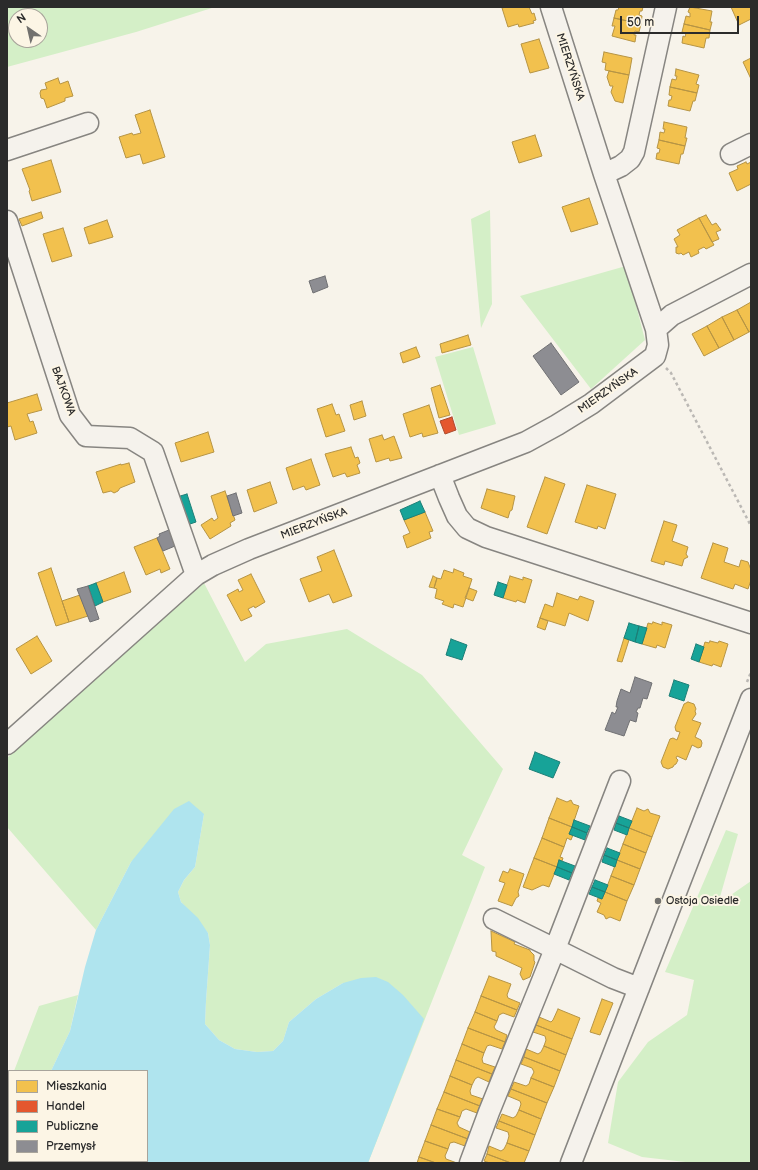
<!DOCTYPE html>
<html>
<head>
<meta charset="utf-8">
<style>
  body { margin:0 }
  #map { position:relative; width:758px; height:1170px; overflow:hidden; background:#f7f3ea; font-family:"Balsamiq Sans",sans-serif }
  canvas { display:block }
  .frame { position:absolute; inset:0; border:8px solid #2b2b2b; pointer-events:none }
  .legend { position:absolute; left:8px; top:1070px; width:140px; height:92px; box-sizing:border-box; background:#fcf5e5; border:1px solid #a8a49b; margin:0; padding:5px 7px; list-style:none; font-size:12px; color:#2b2b2b }
  .legend li { display:flex; align-items:center; gap:8px; height:20px }
  .legend b { width:20px; border:1px solid #a8a49b }
  .north { position:absolute; left:8px; top:8px; width:40px; height:40px; box-sizing:border-box; background:#fcf5e5; border:1px solid #a8a49b; border-radius:50%; rotate:326deg; font-size:11px; font-weight:700; line-height:16px; text-align:center; color:#2b2b2b }
  .north::after { content:''; display:block; margin:auto; width:14px; height:18px; background:#72716e; clip-path:polygon(50% 0,100% 100%,50% 72%,0 100%) }
  .scale { position:absolute; left:620px; top:16px; width:119px; height:18px; box-sizing:border-box; border:2px solid #2b2b2b; border-top:0; padding-left:5px; font-size:12px; line-height:14px; white-space:nowrap; color:#2b2b2b; -webkit-text-stroke:3px #fcf5e5; paint-order:stroke }
</style>
</head>
<body>
<div id="map">
<canvas width="758" height="1170"></canvas>
<div class="frame"></div>
<ul class="legend">
<li><b style="height:11px;background:#f2c14e"></b>Mieszkania</li>
<li><b style="height:11px;background:#e4572e"></b>Handel</li>
<li><b style="height:11px;background:#17a398"></b>Publiczne</li>
<li><b style="height:11px;background:#8d8d92"></b>Przemysł</li>
</ul>
<div class="north">N</div>
<div class="scale">50 m</div>
</div>
<script>
const ctx = document.querySelector('canvas').getContext('2d');
ctx.lineJoin = 'round';
function fill(path, color) { ctx.fillStyle = color; ctx.fill(path, 'evenodd'); }
const shape = rows => new Path2D(rows.map(r => 'M' + r).join(''));
function strokePath(path, color, width, dash) { ctx.strokeStyle = color; ctx.lineWidth = width; ctx.lineCap = dash ? 'butt' : 'round'; ctx.setLineDash(dash || []); ctx.stroke(path); }
function label(font, color, halo, rows, align = 'center') {
  ctx.font = font + ' "Balsamiq Sans",sans-serif'; ctx.lineWidth = 4; ctx.setLineDash([]); ctx.textBaseline = 'middle'; ctx.strokeStyle = halo; ctx.fillStyle = color; for (const [text, x, y, turn = 0] of rows) {
    ctx.save(); ctx.translate(x, y); ctx.rotate((+turn || 0) * Math.PI / 180); ctx.textAlign = isNaN(turn) ? turn : align; if (halo) ctx.strokeText(text, 0, 0); ctx.fillText(text, 0, 0); ctx.restore();
  }
}
fill(shape([
  [7,7,215,7,136,32,7,67],
  [16,16,40,16,40,40,16,40],
  [490,210,492,304,481,328,471,219],
  [626,266,645,340,591,389,520,296],
  [473,347,496,424,459,435,435,357],
  [204,583,245,662,266,644,347,629,422,675,503,769,462,855,485,867,368,1163,343,983,316,999,289,1022,283,1041,273,1051,257,1052,235,1049,219,1040,205,1024,206,1001,210,945,208,933,181,902,178,892,184,880,195,867,204,814,131,862,96,930,7,827,7,758,146,633],
  [726,830,738,834,718,904,751,881,751,1163,694,1163,642,1157,608,1143,618,1082,648,1042,687,1015,694,980,665,972],
  [78,995,70,1031,51,1071,14,1071,39,1006],
  [9,1085,9,1147,7,1150,7,1091]
]), '#d4efc7');
fill(shape([
  [189,801,204,814,195,867,184,880,178,892,181,902,198,918,208,933,210,945,206,1001,205,1024,219,1040,235,1049,257,1052,273,1051,283,1041,289,1022,316,999,343,983,361,978,376,977,388,982,403,995,424,1019,368,1163,7,1163,7,1150,9,1147,9,1161,147,1161,147,1071,51,1071,70,1031,85,967,96,930,131,862,174,809]
]), '#afe4ee');
const homes = shape([
  [506,7,529,7,532,14,534,13,536,20,533,21,534,23,519,27,518,24,508,27,502,8,506,7],
  [619,7,643,7,642,11,640,11,639,15,642,16,641,24,614,18,616,10,618,10,619,7],
  [690,7,712,11,710,22,712,22,710,30,684,24,686,16,690,17,690,13,688,12,690,7],
  [731,7,751,7,751,19,739,25,731,7],
  [614,18,641,24,639,32,635,31,634,35,636,35,635,42,612,36,615,26,612,26,614,18],
  [684,24,710,30,709,38,706,38,704,48,682,43,683,36,685,37,686,33,682,32,684,24],
  [539,39,549,68,530,73,521,44,539,39],
  [604,52,632,58,629,75,605,70,606,63,602,62,604,52],
  [751,58,751,79,743,62,751,58],
  [676,69,699,75,696,84,699,85,697,93,670,87,672,79,676,80,677,76,675,76,676,69],
  [609,71,629,75,623,103,615,101,611,92,613,86,610,86,607,77,609,71],
  [58,78,60,84,68,81,73,96,65,98,65,101,47,108,44,99,41,98,40,93,41,90,47,89,45,83,58,78],
  [670,87,697,93,695,101,693,101,690,111,668,106,669,100,671,100,672,96,669,95,670,87],
  [150,110,165,157,143,164,140,154,126,158,119,137,132,133,133,135,141,133,135,115,150,110],
  [664,122,687,127,685,138,687,138,685,146,659,140,660,132,664,133,665,129,663,129,664,122],
  [535,135,542,156,519,163,512,142,535,135],
  [659,140,685,146,683,154,681,154,679,164,656,159,657,153,659,153,660,149,657,148,659,140],
  [51,160,61,192,32,201,29,191,30,190,22,169,51,160],
  [746,162,747,164,751,162,751,184,737,191,729,173,738,169,737,166,746,162],
  [589,198,598,224,571,232,562,207,589,198],
  [41,212,43,218,22,226,19,219,41,212],
  [706,215,712,225,716,223,721,230,716,232,719,239,712,242,699,218,706,215],
  [699,218,714,245,706,249,704,247,698,250,699,253,691,257,689,252,683,255,681,253,679,254,676,253,676,247,678,247,674,239,680,235,677,230,699,218],
  [107,220,113,237,89,244,84,228,107,220],
  [63,228,72,256,52,262,43,234,63,228],
  [751,302,751,331,749,332,737,310,751,302],
  [737,310,749,332,734,340,722,317,737,310],
  [722,317,734,340,719,348,707,326,722,317],
  [707,326,719,348,704,356,692,334,707,326],
  [468,335,471,345,442,353,440,344,468,335],
  [416,347,420,357,403,363,400,353,416,347],
  [440,385,450,415,439,418,431,388,440,385],
  [37,394,42,410,27,414,30,422,33,421,37,433,15,440,11,426,7,427,7,403,37,394],
  [362,401,366,416,354,420,350,405,362,401],
  [332,404,336,415,339,414,345,431,326,437,317,409,332,404],
  [429,405,438,433,423,437,422,433,410,437,403,414,429,405],
  [208,432,214,452,181,462,175,443,208,432],
  [382,435,384,440,394,436,402,458,390,461,389,458,376,462,369,439,382,435],
  [351,447,355,458,358,457,360,463,357,465,360,473,347,477,345,473,333,477,325,454,351,447],
  [311,459,320,485,306,490,304,486,293,490,286,468,311,459],
  [129,463,135,482,120,488,118,491,114,493,111,491,103,493,96,472,121,464,121,465,129,463],
  [545,477,565,484,547,534,527,527,545,477],
  [270,482,277,503,254,512,247,490,270,482],
  [587,485,616,494,605,529,598,526,597,529,575,522,587,485],
  [487,489,515,496,512,510,510,511,508,518,481,508,487,489],
  [225,491,235,520,230,523,231,526,210,539,201,525,212,518,214,521,218,518,211,496,225,491],
  [425,512,433,531,429,532,431,538,407,548,403,536,410,533,404,520,425,512],
  [664,521,677,525,672,541,688,547,686,554,688,557,684,559,682,566,665,561,664,565,651,561,664,521],
  [157,538,170,569,161,573,160,569,146,575,134,547,157,538],
  [713,543,728,548,724,562,739,567,741,560,748,562,751,570,751,580,748,589,735,584,733,589,701,578,713,543],
  [334,550,352,596,333,603,329,594,309,602,300,579,322,571,317,557,334,550],
  [51,568,69,622,56,626,38,573,51,568],
  [454,569,464,573,463,576,472,579,463,607,454,604,453,608,442,604,444,601,435,598,437,589,434,588,437,578,441,579,444,570,453,573,454,569],
  [124,572,131,592,103,602,96,583,124,572],
  [251,574,265,602,255,608,254,606,248,609,252,616,241,621,227,595,238,589,239,592,243,590,238,580,251,574],
  [433,576,437,578,434,588,429,587,433,576],
  [510,576,523,580,523,577,532,580,525,603,517,600,516,602,503,598,510,576],
  [469,588,477,591,473,601,465,598,469,588],
  [557,593,578,600,580,596,594,601,588,621,569,613,565,626,540,618,545,604,553,607,557,593],
  [80,595,88,616,69,622,62,601,80,595],
  [540,618,548,621,545,630,537,627,540,618],
  [653,622,662,625,662,622,672,625,665,648,657,645,656,648,642,644,648,623,652,624,653,622],
  [37,636,52,661,31,674,16,649,37,636],
  [624,638,629,640,622,662,617,661,624,638],
  [710,641,718,643,719,641,728,644,721,667,713,664,712,666,699,662,705,642,709,643,710,641],
  [688,702,694,704,696,709,695,711,696,714,692,720,701,723,695,737,701,740,702,743,701,747,698,748,692,745,686,760,677,756,676,758,678,760,676,764,674,765,673,767,668,769,663,767,661,762,670,739,673,738,677,740,680,732,676,731,675,727,684,704,688,702],
  [557,798,567,802,571,800,573,804,579,806,572,827,549,818,557,798],
  [637,808,644,811,648,809,650,813,660,816,652,837,629,828,637,808],
  [549,818,572,827,569,834,573,835,571,840,567,838,564,847,542,838,549,818],
  [629,828,652,837,646,853,623,844,629,828],
  [542,838,564,847,560,857,563,858,562,861,559,860,557,867,534,858,542,838],
  [623,844,646,853,640,869,617,860,623,844],
  [534,858,557,867,549,887,543,885,532,890,523,887,534,858],
  [617,860,640,869,634,885,611,876,617,860],
  [510,869,524,874,518,892,519,896,516,898,512,906,498,901,505,883,499,881,503,871,508,873,510,869],
  [611,876,634,885,627,901,605,892,611,876],
  [605,892,627,901,620,921,610,917,606,919,604,915,597,912,601,903,597,901,598,898,602,899,605,892],
  [491,931,515,942,514,944,530,950,530,951,534,955,534,961,535,962,530,977,523,980,520,974,522,968,496,956,496,952,492,951,491,931],
  [489,976,511,984,507,995,508,998,520,1003,517,1010,481,996,489,976],
  [481,996,517,1010,514,1017,503,1013,499,1015,497,1021,475,1012,481,996],
  [602,999,613,1003,600,1035,590,1032,602,999],
  [558,1009,580,1018,572,1039,536,1025,539,1017,551,1022,553,1020,558,1009],
  [475,1012,497,1021,494,1027,496,1030,507,1035,505,1042,468,1028,475,1012],
  [536,1025,572,1039,566,1055,544,1046,546,1040,545,1036,533,1032,536,1025],
  [468,1028,505,1042,502,1049,490,1045,487,1046,484,1053,462,1044,468,1028],
  [462,1044,484,1053,482,1059,483,1063,495,1067,492,1074,456,1060,462,1044],
  [544,1046,566,1055,560,1071,524,1057,526,1049,538,1054,541,1052,544,1046],
  [524,1057,560,1071,554,1087,531,1078,534,1072,532,1068,521,1064,524,1057],
  [456,1060,492,1074,489,1082,478,1077,475,1079,472,1085,450,1076,456,1060],
  [450,1076,472,1085,470,1091,471,1095,483,1099,480,1106,444,1092,450,1076],
  [531,1078,554,1087,547,1103,511,1089,514,1082,526,1086,529,1084,531,1078],
  [511,1089,547,1103,541,1119,519,1110,521,1104,520,1101,508,1096,511,1089],
  [444,1092,480,1106,477,1113,466,1109,462,1111,460,1117,437,1109,444,1092],
  [437,1109,460,1117,457,1123,459,1127,470,1132,468,1139,431,1125,437,1109],
  [519,1110,541,1119,535,1135,499,1121,502,1114,513,1118,516,1116,519,1110],
  [499,1121,535,1135,529,1151,507,1143,509,1136,508,1132,496,1128,499,1121],
  [431,1125,468,1139,465,1146,454,1142,450,1143,448,1149,425,1141,431,1125],
  [425,1141,448,1149,445,1156,446,1159,457,1163,436,1163,419,1157,425,1141],
  [507,1143,529,1151,524,1163,511,1163,487,1154,489,1146,501,1151,504,1149,507,1143],
  [487,1154,511,1163,490,1163,484,1161,487,1154],
  [419,1157,436,1163,417,1163,419,1157]
]);
fill(homes, '#f2c14e');
strokePath(homes, '#b69444', 1);
const shops = shape([
  [452,417,456,430,445,434,440,421,452,417]
]);
fill(shops, '#e4572e');
strokePath(shops, '#ac4a2d', 1);
const public = shape([
  [187,494,196,522,187,525,177,497,187,494],
  [420,501,425,512,404,520,400,510,420,501],
  [498,582,507,585,503,598,494,595,498,582],
  [96,583,103,602,95,606,88,586,96,583],
  [629,623,639,626,635,642,624,638,629,623],
  [639,626,647,628,642,644,635,642,639,626],
  [451,639,467,645,462,660,446,655,451,639],
  [696,644,704,647,699,662,691,659,696,644],
  [674,680,689,685,684,701,669,696,674,680],
  [535,752,560,762,553,778,529,769,535,752],
  [619,816,632,821,629,828,616,823,619,816],
  [574,820,590,826,587,833,572,827,574,820],
  [616,823,629,828,627,835,614,830,616,823],
  [572,827,587,833,585,840,569,834,572,827],
  [607,848,620,853,617,860,604,855,607,848],
  [604,855,617,860,615,867,602,862,604,855],
  [559,860,575,866,572,873,557,867,559,860],
  [557,867,572,873,569,880,554,874,557,867],
  [595,880,608,885,605,892,592,887,595,880],
  [592,887,605,892,602,899,589,894,592,887]
]);
fill(public, '#17a398');
strokePath(public, '#1d7f77', 1);
const industry = shape([
  [325,276,328,287,313,293,309,281,325,276],
  [551,343,579,382,561,395,533,356,551,343],
  [236,493,242,513,233,516,227,496,236,493],
  [169,530,175,546,163,551,157,538,160,536,159,534,169,530],
  [88,586,99,619,90,622,77,589,88,586],
  [635,677,652,683,647,699,643,698,640,708,638,708,636,712,638,713,636,722,630,720,624,736,605,730,612,712,615,714,618,707,616,707,617,701,621,689,630,693,635,677]
]);
fill(industry, '#8d8d92');
strokePath(industry, '#707073', 1);
const minor = shape([
  [7,150,88,123],
  [731,154,751,144],
  [604,174,621,166,630,159,634,152,666,7],
  [7,221,70,415,86,436,130,438,153,452,196,575],
  [656,329,672,315,751,274],
  [440,475,449,498,457,516,467,528,486,537,751,623],
  [7,744,196,575,213,565,249,549,526,442,557,425,591,404,655,356,658,345,656,329,604,174,551,7],
  [620,781,555,949,613,978,639,988],
  [470,1163,489,1112,555,949,494,919],
  [571,1163,751,699]
]);
strokePath(minor, '#878581', 23);
strokePath(shape([
  [666,368,671,373,751,526],
  [747,682,751,672]
]), '#bbb8b4', 2.5, [3, 3]);
strokePath(minor, '#f5f2ec', 20);
for (const [x, y, r, color] of [
  [658,901,4,"#72716e"]
]) { const dot = new Path2D(); dot.arc(x, y, r, 0, 2 * Math.PI); ctx.fillStyle = color; ctx.fill(dot); strokePath(dot, '#fcf5e5', 1.5); }
label('11px', '#2b2b2b', '#fcf5e5', [
  ["MIERZYŃSKA",570,67,72],
  ["BAJKOWA",63,391,70],
  ["MIERZYŃSKA",608,391,-35],
  ["MIERZYŃSKA",314,524,-21]
]);
label('11px', '#2b2b2b', '#fcf5e5', [
  ["Ostoja Osiedle",666,901]
], 'left');
</script>
</body>
</html>
